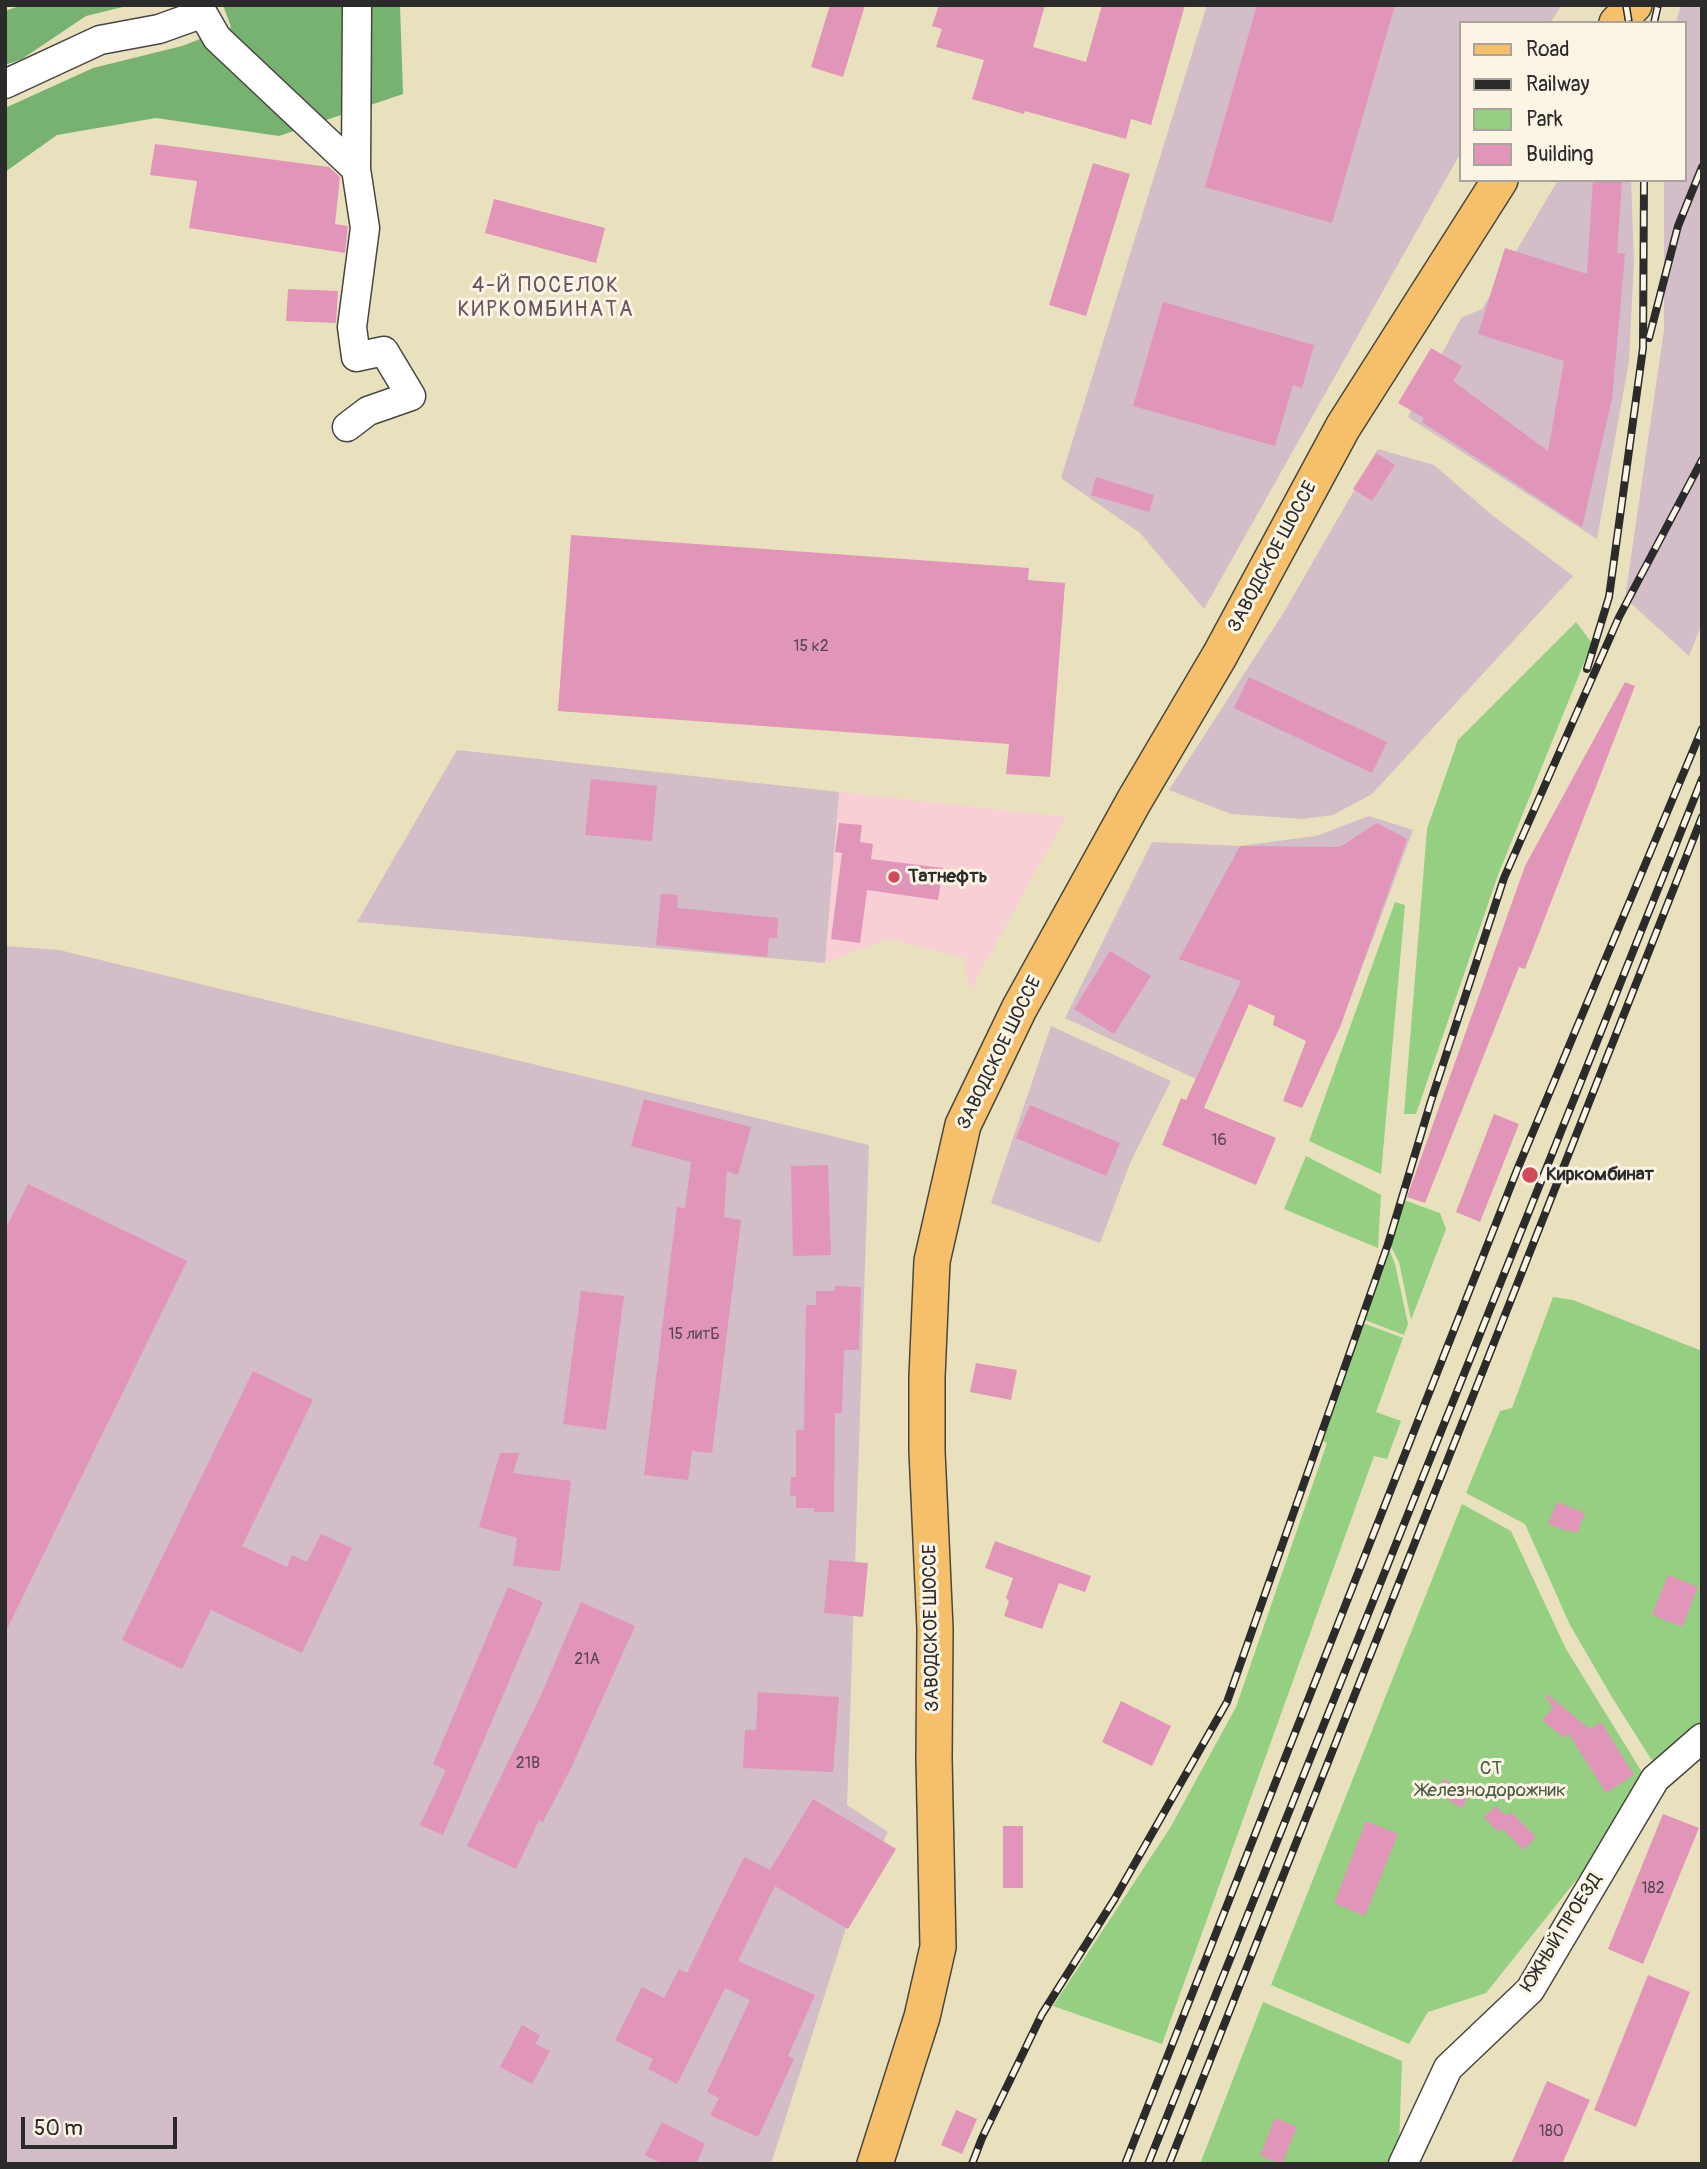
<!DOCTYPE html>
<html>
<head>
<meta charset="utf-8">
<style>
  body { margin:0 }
  #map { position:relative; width:1707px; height:2169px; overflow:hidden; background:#e9e1bd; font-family:Pangolin,sans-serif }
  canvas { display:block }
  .frame { position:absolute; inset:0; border:7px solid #2b2b2b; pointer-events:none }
  .legend { position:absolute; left:1459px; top:21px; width:228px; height:161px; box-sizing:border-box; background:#fcf5e5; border:2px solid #a8a49b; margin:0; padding:9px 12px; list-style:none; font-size:21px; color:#2b2b2b }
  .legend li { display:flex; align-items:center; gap:14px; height:35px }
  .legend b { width:35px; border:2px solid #a8a49b }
  .scale { position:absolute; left:21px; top:2117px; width:156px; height:32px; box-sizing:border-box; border:4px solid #2b2b2b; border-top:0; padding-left:9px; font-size:21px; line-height:24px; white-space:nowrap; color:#2b2b2b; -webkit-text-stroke:5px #fcf5e5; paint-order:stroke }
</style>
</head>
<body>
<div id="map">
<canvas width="1707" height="2169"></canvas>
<div class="frame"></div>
<ul class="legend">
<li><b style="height:9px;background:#f6c06b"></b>Road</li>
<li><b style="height:9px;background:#2b2b2b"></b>Railway</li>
<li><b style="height:19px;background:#95cf82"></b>Park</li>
<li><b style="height:19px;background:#e195b9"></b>Building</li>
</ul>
<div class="scale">50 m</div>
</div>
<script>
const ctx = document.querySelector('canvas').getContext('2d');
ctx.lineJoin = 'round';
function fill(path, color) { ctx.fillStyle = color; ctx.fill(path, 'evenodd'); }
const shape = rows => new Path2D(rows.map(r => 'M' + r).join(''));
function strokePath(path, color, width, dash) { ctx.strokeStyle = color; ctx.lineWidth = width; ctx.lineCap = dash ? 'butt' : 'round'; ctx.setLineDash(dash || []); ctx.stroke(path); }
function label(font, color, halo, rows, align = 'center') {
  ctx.font = font + ' Pangolin,sans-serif'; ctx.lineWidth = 6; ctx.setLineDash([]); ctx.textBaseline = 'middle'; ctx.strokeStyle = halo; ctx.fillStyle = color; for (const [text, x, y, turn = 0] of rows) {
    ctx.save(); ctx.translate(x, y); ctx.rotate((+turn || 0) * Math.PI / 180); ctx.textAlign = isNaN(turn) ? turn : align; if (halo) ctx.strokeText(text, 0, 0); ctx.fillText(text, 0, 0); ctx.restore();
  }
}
fill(shape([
  [839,792,1066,817,970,991,964,958,888,939,825,963]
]), '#f7cfd5');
fill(shape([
  [1207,5,1562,5,1550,23,1460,23,1460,154,1204,609,1140,533,1061,478],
  [1681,5,1702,5,1702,624,1689,656,1625,598,1664,330,1664,180,1684,180,1684,23,1676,23],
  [1558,180,1631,180,1634,261,1629,361,1597,539,1408,417,1461,318,1482,309],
  [1378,449,1434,465,1492,515,1573,576,1372,794,1333,815,1302,819,1231,814,1169,790,1284,612],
  [457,750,839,792,825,963,357,922],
  [1369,816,1413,830,1340,1027,1242,982,1196,1079,1065,1018,1152,842,1240,846,1316,836],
  [5,946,59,950,869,1145,847,1805,888,1832,859,1887,771,2164,5,2164],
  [1051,1026,1171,1081,1130,1163,1100,1243,991,1203]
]), '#d2bdc8');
fill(shape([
  [1576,622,1592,643,1498,875,1416,1114,1404,1114,1427,829,1458,740],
  [1395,902,1405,905,1381,1174,1309,1141],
  [1306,1156,1381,1195,1378,1248,1284,1209],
  [1404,1200,1440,1213,1446,1229,1411,1320,1399,1262,1390,1245],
  [1389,1249,1395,1264,1408,1324,1404,1335,1365,1320],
  [1553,1297,1573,1300,1702,1351,1702,1726,1660,1763,1651,1759,1613,1699,1570,1625,1525,1524,1466,1493,1500,1411,1512,1408],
  [1363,1323,1403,1338,1376,1412,1401,1421,1387,1459,1374,1456,1162,2044,1053,2006,1170,1828,1236,1707,1327,1443,1323,1441],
  [1462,1504,1511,1531,1566,1649,1645,1777,1625,1819,1486,1993,1428,2012,1409,2044,1271,1985],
  [1263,2002,1402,2061,1399,2146,1389,2164,1200,2164]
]), '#95cf82');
fill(shape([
  [22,5,131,5,86,16,22,59,5,65,5,11],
  [223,5,400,5,403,94,279,136,156,118,57,135,5,172,5,108,93,68,182,46,231,27]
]), '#78b270');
fill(shape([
  [830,5,865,5,843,77,811,67],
  [939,5,1045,5,1033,47,1086,62,1102,5,1185,5,1151,125,1131,119,1126,139,1025,111,1024,114,972,99,984,60,936,47,942,29,932,26],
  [1257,5,1395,5,1332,223,1205,187],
  [155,144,329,167,340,177,335,224,348,226,345,253,189,228,197,181,150,175],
  [1093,163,1130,174,1086,316,1049,305],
  [1593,180,1622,180,1617,253,1625,254,1612,399,1582,527,1422,422,1424,418,1398,403,1431,348,1462,366,1453,381,1548,451,1564,361,1478,334,1505,248,1587,274],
  [494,199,605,228,596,263,485,233],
  [288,289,338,291,336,323,286,321],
  [1163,302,1314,345,1302,388,1293,385,1275,446,1133,406],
  [1376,453,1395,465,1372,501,1353,489],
  [1096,477,1154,495,1149,512,1091,495],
  [571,535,1029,568,1028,580,1065,583,1050,777,1006,774,1009,744,558,711],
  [1249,677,1387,742,1372,773,1234,708],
  [1625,682,1635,686,1525,969,1519,967,1425,1203,1407,1197,1525,866],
  [591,779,657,786,652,841,585,835],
  [839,823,862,825,860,842,873,844,871,859,943,868,938,900,867,890,860,943,831,939,842,853,835,852],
  [1377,823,1407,839,1340,1027,1302,1108,1283,1101,1306,1041,1273,1025,1275,1016,1249,1004,1204,1108,1276,1138,1256,1185,1162,1145,1181,1098,1186,1100,1241,981,1179,959,1240,846,1340,847],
  [661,894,678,895,677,908,778,918,777,938,769,938,767,957,656,945],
  [1110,951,1151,976,1114,1034,1074,1009],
  [644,1099,751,1127,738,1175,727,1171,724,1217,741,1220,712,1453,692,1451,688,1480,644,1475,677,1207,685,1208,691,1162,631,1146],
  [1030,1105,1120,1143,1106,1176,1016,1138],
  [1494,1114,1519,1124,1480,1222,1456,1212],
  [828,1165,831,1255,793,1256,791,1166],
  [28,1184,187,1261,5,1633,5,1230],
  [835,1286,861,1287,859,1350,844,1350,842,1413,835,1413,834,1512,814,1512,814,1508,796,1508,796,1496,790,1496,791,1477,796,1477,796,1430,804,1430,806,1305,816,1305,816,1291,835,1291],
  [581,1291,624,1296,606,1430,563,1424],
  [976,1363,1017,1370,1011,1400,970,1392],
  [253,1371,313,1400,242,1546,287,1567,292,1555,307,1562,321,1534,352,1548,302,1653,211,1610,182,1669,122,1640],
  [500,1453,519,1453,513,1473,571,1481,560,1571,513,1566,517,1538,479,1527],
  [1557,1502,1585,1513,1577,1533,1568,1530,1567,1531,1548,1524],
  [995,1541,1091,1576,1085,1592,1059,1583,1042,1629,1004,1616,1009,1601,1006,1598,1013,1578,985,1568],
  [829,1560,868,1563,863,1617,824,1613],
  [1668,1575,1698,1587,1682,1627,1652,1615],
  [508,1587,543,1602,443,1835,420,1825,446,1770,433,1764],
  [581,1602,635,1626,571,1768,543,1822,539,1820,516,1869,467,1846,541,1695],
  [758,1692,839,1697,833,1772,743,1768,745,1730,756,1730],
  [1547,1694,1590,1729,1601,1722,1634,1775,1606,1793,1568,1733,1564,1738,1542,1720,1553,1708,1545,1696],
  [1121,1701,1171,1726,1152,1766,1102,1742],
  [1443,1779,1470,1793,1462,1808,1435,1793],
  [813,1799,896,1849,848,1929,775,1886,738,1961,815,1995,788,2056,794,2059,758,2137,710,2115,719,2098,707,2092,750,2000,725,1988,677,2084,648,2069,653,2059,615,2040,642,1987,664,1998,679,1969,687,1973,744,1857,770,1870],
  [1496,1806,1506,1816,1511,1812,1536,1837,1523,1850,1502,1828,1498,1832,1484,1817],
  [1663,1814,1699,1828,1643,1964,1608,1949],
  [1366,1821,1398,1834,1365,1916,1334,1903],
  [1003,1826,1023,1826,1023,1888,1003,1888],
  [1648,1975,1690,1992,1636,2127,1594,2110],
  [522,2025,540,2035,535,2044,550,2051,532,2084,500,2067],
  [1547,2081,1590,2100,1562,2164,1511,2164],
  [956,2110,977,2119,962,2154,941,2145],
  [1275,2118,1297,2127,1282,2164,1260,2156],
  [662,2122,705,2144,696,2164,663,2164,645,2155]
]), '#e195b9');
const minor = shape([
  [198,5,217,38,356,169,365,228,352,327,356,357,384,351,411,396,368,411,347,427],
  [5,84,100,40,159,29,201,14],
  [356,169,357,5],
  [1403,2164,1448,2068,1530,1990,1655,1779,1702,1738]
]);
const major = shape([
  [1617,23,1634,5],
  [875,2164,922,2017,938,1947,934,1758,935,1629,927,1451,927,1377,932,1261,963,1125,1019,1009,1134,801,1220,655,1343,427,1500,180]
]);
strokePath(minor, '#484641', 31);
strokePath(major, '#484641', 38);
strokePath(minor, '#fff', 28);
strokePath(major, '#f6c06b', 35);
const rail = shape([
  [1626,5,1629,23],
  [1654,23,1658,5],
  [1649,338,1678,226,1702,167],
  [1587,669,1609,597,1643,348,1644,180],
  [972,2164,982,2138,1042,2014,1114,1900,1227,1702,1388,1244,1431,1101,1504,878,1619,617,1702,460],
  [1125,2164,1517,1170,1702,729],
  [1148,2164,1702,779],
  [1169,2164,1702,817]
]);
strokePath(rail, '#2b2b2b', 8);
strokePath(rail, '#fcf5e5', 5, [16]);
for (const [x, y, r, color] of [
  [894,877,7,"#d1495b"],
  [1530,1175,9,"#d1495b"]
]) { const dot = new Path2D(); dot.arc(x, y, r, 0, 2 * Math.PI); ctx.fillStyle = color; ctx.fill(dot); strokePath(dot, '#fcf5e5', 2.5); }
label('16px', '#58464e', null, [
  ["15 к2",811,647],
  ["16",1219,1141],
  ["15 литБ",694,1335],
  ["21А",587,1660],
  ["21В",528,1764],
  ["182",1653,1889],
  ["180",1551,2132]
]);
label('19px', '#2b2b2b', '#fcf5e5', [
  ["ЗАВОДСКОЕ ШОССЕ",1273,557,-62],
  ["ЗАВОДСКОЕ ШОССЕ",1000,1053,-64],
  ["ЗАВОДСКОЕ ШОССЕ",932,1628,-91],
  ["ЮЖНЫЙ ПРОЕЗД",1562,1933,-58]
]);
label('bold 19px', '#2b2b2b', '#fcf5e5', [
  ["Татнефть",908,877],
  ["Киркомбинат",1546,1175]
], 'left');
label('19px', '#4b5c45', '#fcf5e5', [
  ["СТ",1491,1769],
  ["Железнодорожник",1491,1791]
]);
ctx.letterSpacing = '2px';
label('21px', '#6b505d', '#fcf5e5', [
  ["4-Й ПОСЕЛОК",546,287],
  ["КИРКОМБИНАТА",546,311]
]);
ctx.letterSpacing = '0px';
</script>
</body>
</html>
